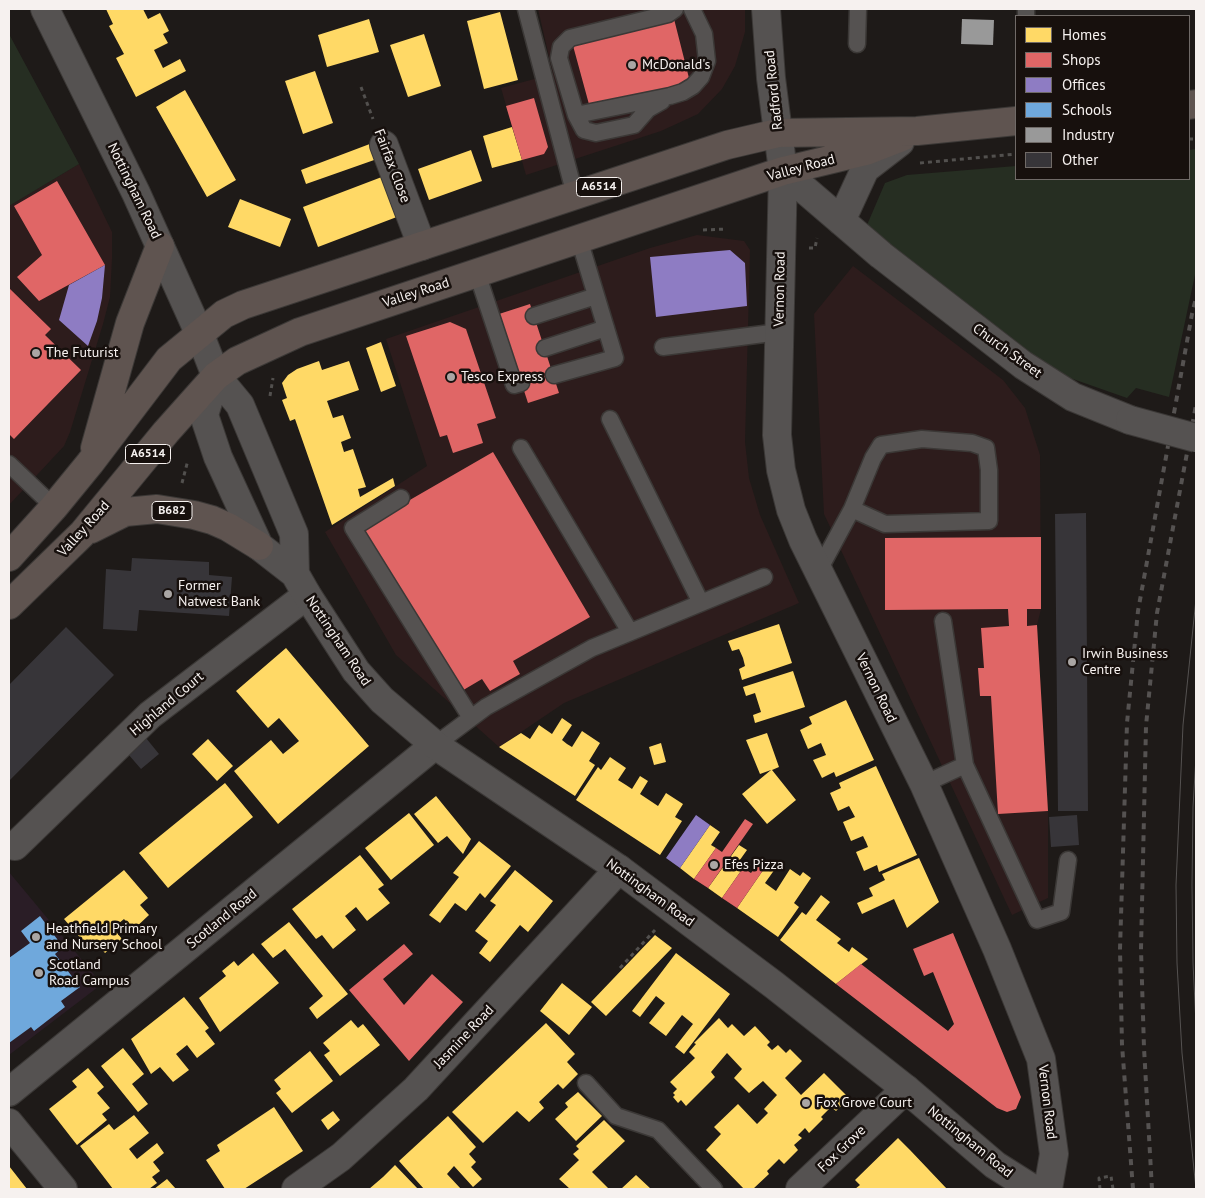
<!DOCTYPE html>
<html>
<head>
<meta charset="utf-8">
<style>
  body { margin:0 }
  #map { position:relative; width:1205px; height:1198px; overflow:hidden; background:#1e1a18; font-family:"PT Sans",sans-serif }
  canvas { display:block }
  .frame { position:absolute; inset:0; border:10px solid #f6f1ef; pointer-events:none }
  .legend { position:absolute; left:1015px; top:15px; width:175px; height:165px; box-sizing:border-box; background:#17100d; border:1px solid #706a67; margin:0; padding:6px 9px; list-style:none; font-size:15px; color:#f6f1ef }
  .legend li { display:flex; align-items:center; gap:10px; height:25px }
  .legend b { width:25px; border:1px solid #706a67 }
</style>
</head>
<body>
<div id="map">
<canvas width="1205" height="1198"></canvas>
<div class="frame"></div>
<ul class="legend">
<li><b style="height:14px;background:#ffd966"></b>Homes</li>
<li><b style="height:14px;background:#e06666"></b>Shops</li>
<li><b style="height:14px;background:#8e7cc3"></b>Offices</li>
<li><b style="height:14px;background:#6fa8dc"></b>Schools</li>
<li><b style="height:14px;background:#999"></b>Industry</li>
<li><b style="height:14px;background:#373539"></b>Other</li>
</ul>
</div>
<script>
const ctx = document.querySelector('canvas').getContext('2d');
ctx.lineJoin = 'round';
function fill(path, color) { ctx.fillStyle = color; ctx.fill(path, 'evenodd'); }
const shape = rows => new Path2D(rows.map(r => 'M' + r).join(''));
function strokePath(path, color, width, dash) { ctx.strokeStyle = color; ctx.lineWidth = width; ctx.lineCap = dash ? 'butt' : 'round'; ctx.setLineDash(dash || []); ctx.stroke(path); }
function label(font, color, halo, rows, align = 'center') {
  ctx.font = font + ' "PT Sans",sans-serif'; ctx.lineWidth = 5; ctx.setLineDash([]); ctx.textBaseline = 'middle'; ctx.strokeStyle = halo; ctx.fillStyle = color; for (const [text, x, y, turn = 0] of rows) {
    ctx.save(); ctx.translate(x, y); ctx.rotate((+turn || 0) * Math.PI / 180); ctx.textAlign = isNaN(turn) ? turn : align; if (halo) ctx.strokeText(text, 0, 0); ctx.fillText(text, 0, 0); ctx.restore();
  }
}
fill(shape([
  [538,9,745,9,745,32,735,66,722,89,698,114,661,131,526,175,501,88,553,74],
  [79,164,112,232,112,259,110,297,103,324,70,432,64,446,9,505,9,206],
  [697,235,744,241,750,250,745,442,749,478,760,515,799,603,564,703,499,747,396,655,325,532,427,466,386,339,650,248],
  [853,266,1003,380,1025,408,1040,455,1041,609,1037,625,1048,811,1048,898,1012,915,824,514,814,314]
]), '#2d1c1c');
fill(shape([
  [9,872,102,984,9,1055]
]), '#2a1d26');
fill(shape([
  [9,34,79,164,9,206],
  [1196,149,1196,270,1169,397,1136,388,1127,398,1053,372,887,244,867,225,885,183,907,175,1016,166,1016,179,1189,179,1189,150]
]), '#262e22');
fill(shape([
  [106,9,143,9,148,19,160,13,169,31,163,34,168,43,154,50,163,68,180,59,186,71,136,97,116,58,124,54,109,26,113,24],
  [500,12,518,80,484,89,467,21],
  [369,19,379,52,327,67,318,35],
  [424,34,441,86,408,97,390,45],
  [315,71,333,123,303,134,285,81],
  [185,90,236,180,207,197,156,107],
  [512,127,522,160,492,168,483,136],
  [375,142,377,159,306,184,301,170],
  [471,150,482,181,429,200,418,169],
  [387,175,402,215,318,247,303,207],
  [240,199,291,219,280,247,228,227],
  [381,342,396,386,381,392,366,348],
  [319,361,322,370,349,361,359,390,327,401,333,418,343,415,351,438,341,442,344,452,353,449,366,487,358,489,360,497,393,478,395,486,332,525,295,419,290,421,282,400,287,398,282,383,288,375,297,369],
  [779,624,792,663,742,680,739,669,745,666,743,658,739,649,732,651,728,641],
  [286,648,369,746,278,824,234,771,271,740,283,754,299,741,279,718,268,728,236,691],
  [793,671,805,707,755,723,753,715,761,712,755,693,746,696,743,687],
  [846,700,874,760,836,777,834,772,822,778,813,760,826,755,821,743,808,749,800,730,812,724,809,717],
  [562,718,572,725,562,740,567,744,572,747,582,731,600,743,589,761,595,765,575,796,499,747,521,733,530,739,539,725,552,734],
  [767,733,779,767,772,770,796,800,767,824,742,794,771,770,760,774,746,740],
  [208,739,233,766,217,781,192,754],
  [661,743,666,762,654,765,649,747],
  [610,757,626,768,618,780,626,785,632,789,640,776,648,781,640,794,658,806,666,793,683,804,675,817,682,821,660,855,576,800,598,767,601,770],
  [876,766,917,855,879,872,877,865,864,871,856,852,868,847,866,842,863,836,851,841,843,822,855,817,849,806,838,811,830,793,841,788,839,783],
  [225,783,253,817,168,888,139,853],
  [436,796,471,839,463,854,447,836,438,843,414,814],
  [409,813,434,845,391,880,365,848],
  [710,825,720,832,711,845,716,848,694,879,680,868],
  [479,841,511,866,485,898,480,893,466,911,455,903,440,923,429,915,459,877,453,873],
  [739,845,747,850,737,864,743,868,722,898,708,888],
  [360,855,384,885,378,889,390,903,367,921,356,907,345,916,356,930,333,949,322,935,316,939,292,909],
  [919,858,939,902,907,928,894,899,862,914,857,903,873,896,869,888,885,880,882,874],
  [768,863,775,869,765,883,776,891,790,869,800,876,803,872,811,878,794,903,799,907,778,937,737,908],
  [124,870,148,898,140,905,149,915,133,930,124,919,113,928,122,939,105,953,95,942,89,948,64,919],
  [515,870,553,901,528,932,520,925,490,962,479,953,488,941,475,931,496,905,490,901],
  [821,895,830,902,816,920,841,939,837,943,849,952,852,947,868,959,836,984,780,940,802,912,806,915],
  [289,922,348,994,317,1019,309,1008,323,996,285,949,273,958,261,944],
  [655,935,672,948,606,1016,591,1002],
  [253,953,279,983,220,1032,199,998,226,976,222,971,234,961,238,966],
  [676,953,730,994,684,1054,675,1047,693,1024,682,1015,666,1036,649,1023,665,1003,656,996,640,1017,632,1011],
  [562,983,592,1007,569,1035,540,1011],
  [184,997,209,1028,205,1031,215,1044,197,1058,187,1045,176,1054,189,1070,173,1082,160,1067,151,1074,131,1039],
  [719,1018,728,1028,732,1024,744,1036,755,1026,770,1042,767,1045,772,1050,778,1045,786,1053,790,1049,802,1061,785,1078,801,1095,824,1073,849,1098,836,1111,831,1107,821,1117,823,1119,809,1133,805,1128,798,1135,802,1138,794,1145,798,1150,784,1164,779,1159,767,1171,769,1174,753,1189,744,1189,706,1150,721,1134,714,1127,738,1104,757,1124,768,1113,764,1109,777,1095,763,1081,749,1093,734,1078,742,1069,727,1053,711,1072,715,1077,686,1106,681,1100,678,1103,673,1097,675,1095,673,1093,677,1089,670,1082,695,1058,689,1052,696,1044,694,1043],
  [351,1020,358,1028,363,1024,380,1045,340,1076,324,1055,330,1051,323,1043],
  [546,1023,575,1054,567,1062,578,1074,563,1089,558,1084,539,1102,544,1108,529,1122,517,1111,483,1143,452,1112],
  [123,1048,144,1074,132,1084,148,1104,138,1112,101,1066],
  [310,1051,333,1081,292,1113,276,1093,281,1089,274,1080],
  [88,1068,104,1087,97,1093,110,1108,102,1114,107,1120,77,1145,49,1109,77,1087,72,1081],
  [578,1092,602,1116,576,1141,555,1119,568,1107,565,1103],
  [274,1107,303,1151,244,1189,225,1189,206,1160,220,1151,217,1145],
  [333,1111,340,1120,328,1130,321,1120],
  [134,1115,149,1133,129,1149,137,1159,157,1143,164,1153,153,1162,160,1171,152,1177,157,1183,149,1189,113,1189,80,1146,109,1124,114,1130],
  [448,1116,476,1147,469,1154,476,1162,471,1167,482,1179,473,1187,454,1166,447,1174,461,1189,424,1189,399,1161],
  [604,1120,625,1141,592,1172,609,1189,570,1189,559,1179,579,1160,573,1154,579,1149,576,1146],
  [898,1138,910,1150,947,1189,855,1189,860,1185,855,1180],
  [395,1165,418,1189,369,1189,383,1177],
  [9,1166,27,1189,9,1189],
  [636,1175,651,1189,621,1189],
  [167,1179,176,1189,154,1189]
]), '#ffd966');
fill(shape([
  [673,15,690,82,590,108,572,42],
  [534,98,548,147,544,154,522,160,506,106],
  [57,181,105,265,39,301,17,277,42,255,14,206],
  [9,288,51,329,45,335,81,370,14,439,9,434],
  [530,304,559,393,528,403,499,314],
  [450,322,466,329,496,418,477,424,483,443,453,453,447,435,440,437,406,336],
  [493,452,590,617,513,661,520,674,490,691,482,679,460,692,363,527],
  [1041,537,1041,609,1027,609,1027,626,1037,625,1048,811,998,814,991,696,980,696,978,668,984,668,981,628,1009,626,1008,609,885,610,885,538],
  [745,819,753,824,708,888,694,879,716,848,722,852],
  [761,859,768,863,737,908,722,898,743,868,751,873],
  [953,933,1021,1097,1016,1109,1007,1112,997,1108,836,984,861,964,948,1031,954,1024,933,972,924,976,913,949],
  [404,944,413,954,383,979,404,1005,432,974,463,1002,409,1061,349,990]
]), '#e06666');
fill(shape([
  [730,250,745,263,747,306,656,317,650,257],
  [105,265,102,298,97,321,88,346,59,320,69,285],
  [696,815,710,825,680,868,666,858]
]), '#8e7cc3');
fill(shape([
  [40,916,63,947,55,954,80,987,61,1001,65,1007,34,1031,31,1027,9,1043,9,958,30,943,21,931]
]), '#6fa8dc');
fill(shape([
  [962,19,994,20,993,45,961,44]
]), '#999');
fill(shape([
  [1086,513,1088,811,1058,811,1055,514],
  [132,558,209,562,209,575,232,577,229,616,139,610,137,631,103,629,106,569,131,571],
  [66,627,114,675,9,781,9,685],
  [146,738,159,754,141,769,128,754],
  [1077,815,1079,845,1051,847,1049,817]
]), '#373539');
const lane = shape([
  [526,9,575,195],
  [675,9,668,14,570,38,561,47,559,58,576,115,670,96,683,92,693,86,701,77,707,61,704,34,692,9],
  [1026,16,1026,9],
  [857,44,858,9],
  [576,115,584,130,596,133,634,125,648,109,662,101],
  [477,273,514,385,521,383],
  [534,316,596,296],
  [663,347,779,332],
  [545,348,606,328],
  [554,375,615,358,579,239],
  [610,419,701,603],
  [521,448,630,632],
  [9,464,54,507],
  [401,498,353,528,471,718],
  [818,572,852,509,873,458,881,445,922,439,972,443,986,448,989,470,989,521,885,524,852,509],
  [943,621,965,765,1037,920,1061,912,1068,860],
  [435,745,486,707,592,648,764,577],
  [924,784,965,765],
  [586,1083,616,1116,658,1130,714,1189]
]);
const street = shape([
  [384,145,422,246],
  [15,846,150,715,307,595],
  [9,1092,435,745],
  [9,1123,63,1189],
  [296,1189,341,1157,416,1089,619,869],
  [800,1189,906,1089]
]);
const secondary = shape([
  [45,9,136,193,200,335,216,376,240,405,294,534,295,574],
  [766,9,771,78,783,171,777,435,781,470,791,510,803,540,924,784,997,949,1041,1059,1054,1154,1048,1189],
  [783,171,881,255,1023,365,1073,397,1130,420],
  [841,221,865,169,900,142],
  [216,376,204,415,218,457,259,546,295,574,307,595,356,671,382,700,435,745,619,869,774,985,906,1089,995,1165,1033,1189]
]);
const highway = shape([
  [1189,105,1196,104],
  [95,448,130,323,160,246],
  [91,529,125,512,157,509,194,515,212,520,228,527,259,546],
  [9,557,54,507,90,463,169,359,224,314,243,305,727,145,778,133,917,131,1016,121],
  [9,605,83,533,166,432,216,376,237,361,300,332,783,171,866,151,902,137]
]);
strokePath(lane, '#3b3836', 19);
strokePath(street, '#3b3836', 30);
strokePath(secondary, '#3b3836', 30);
strokePath(highway, '#3b3836', 30);
strokePath(shape([
  [361,87,373,119],
  [1189,139,1196,139],
  [920,163,1016,154],
  [703,230,727,229],
  [809,248,815,248,817,238],
  [270,396,273,378],
  [182,483,188,460],
  [620,968,655,930],
  [1100,1189,1099,1178,1111,1176,1113,1189]
]), '#52504e', 3, [4, 4]);
strokePath(lane, '#555251', 16);
strokePath(street, '#555251', 28);
strokePath(secondary, '#555251', 28);
strokePath(highway, '#5f5450', 28);
strokePath(shape([
  [1196,757,1193,807,1192,885,1193,963,1196,1024],
  [1196,1189,1182,1053,1177,963,1176,885,1183,725,1196,599]
]), '#555251', 1);
strokePath(shape([
  [1133,1189,1122,1045,1120,949,1127,723,1138,611,1192,314,1196,298],
  [1152,1189,1144,1048,1141,949,1146,726,1157,613,1196,405]
]), '#555251', 4, [6, 6]);
const secondaryBridge = shape([
  [1130,420,1196,438]
]);
strokePath(secondaryBridge, '#3b3836', 30, []);
strokePath(secondaryBridge, '#555251', 28);
for (const [x, y, r, color] of [
  [632,65,5,"#aaa6a4"],
  [36,353,5,"#aaa6a4"],
  [451,377,5,"#aaa6a4"],
  [168,594,5,"#aaa6a4"],
  [1072,662,5,"#aaa6a4"],
  [714,865,5,"#aaa6a4"],
  [36,937,5,"#aaa6a4"],
  [39,973,5,"#aaa6a4"],
  [806,1103,5,"#aaa6a4"]
]) { const dot = new Path2D(); dot.arc(x, y, r, 0, 2 * Math.PI); ctx.fillStyle = color; ctx.fill(dot); strokePath(dot, '#17100d', 2); }
for (const [x, y, w] of [
  [599,187,45],
  [148,454,45],
  [172,511,40]
]) { const box = new Path2D(); box.roundRect(x - w / 2, y - 9.5, w, 19, 4); ctx.fillStyle = '#17100d'; ctx.fill(box); strokePath(box, '#f6f1ef', 1); }
label('bold 12px', '#f6f1ef', null, [
  ["A6514",599,187],
  ["A6514",148,454],
  ["B682",172,511]
]);
label('14px', '#f6f1ef', '#17100d', [
  ["McDonald's",642,65],
  ["The Futurist",46,353],
  ["Tesco Express",461,377],
  ["Former",178,586],
  ["Natwest Bank",178,602],
  ["Irwin Business",1082,654],
  ["Centre",1082,670],
  ["Efes Pizza",724,865],
  ["Heathfield Primary",46,929],
  ["and Nursery School",46,945],
  ["Scotland",49,965],
  ["Road Campus",49,981],
  ["Fox Grove Court",816,1103]
], 'left');
label('14px', '#f6f1ef', '#17100d', [
  ["Radford Road",774,90,-96],
  ["Fairfax Close",392,166,69],
  ["Valley Road",801,168,-15],
  ["Nottingham Road",134,191,64],
  ["Vernon Road",780,289,-89],
  ["Valley Road",416,293,-18],
  ["Church Street",1007,351,36],
  ["Valley Road",84,529,-48],
  ["Nottingham Road",338,641,56],
  ["Vernon Road",876,688,64],
  ["Highland Court",167,704,-40],
  ["Nottingham Road",650,893,36],
  ["Scotland Road",222,919,-39],
  ["Jasmine Road",464,1037,-47],
  ["Vernon Road",1047,1102,83],
  ["Nottingham Road",970,1142,39],
  ["Fox Grove",842,1149,-44]
]);
</script>
</body>
</html>
